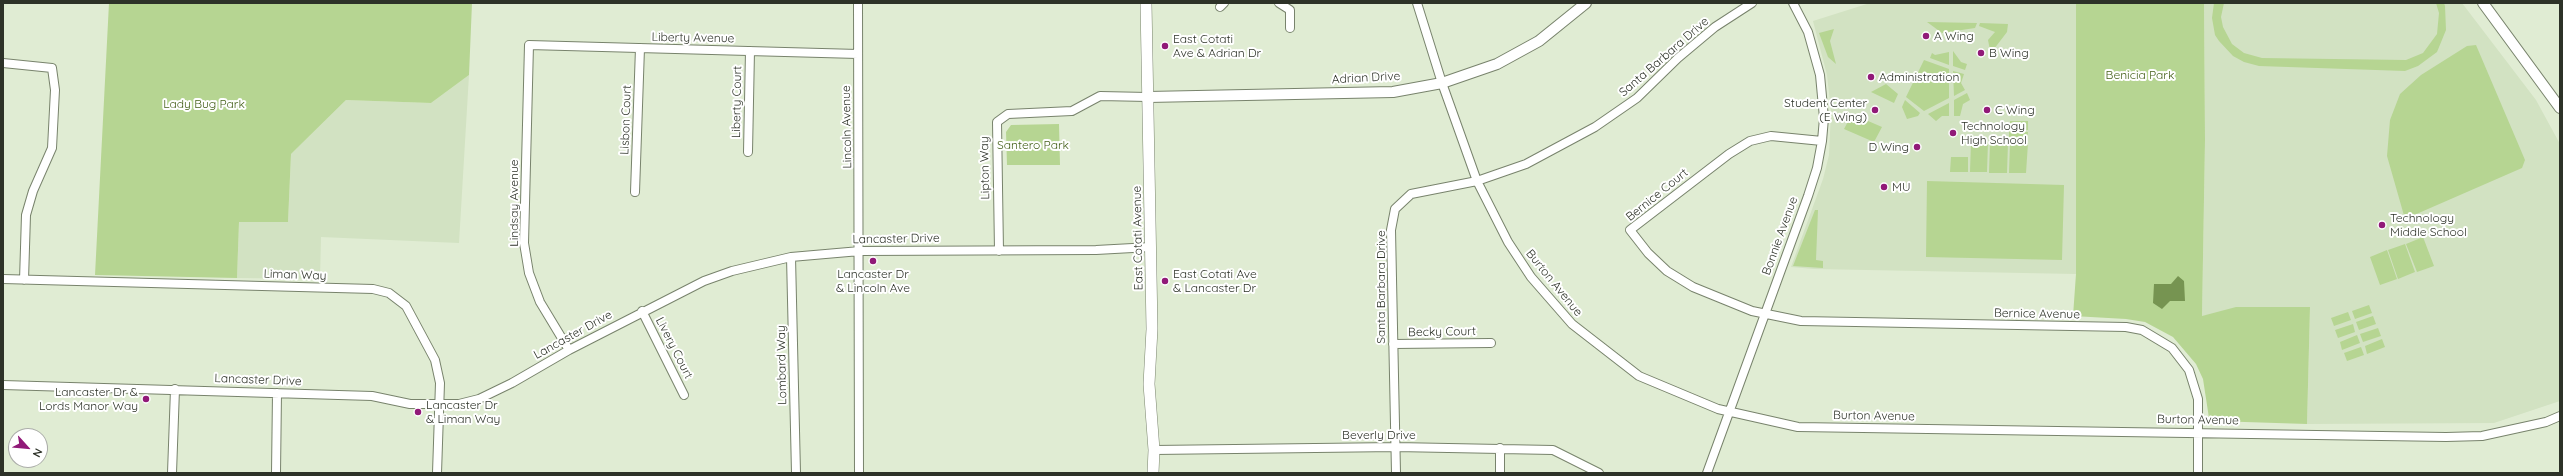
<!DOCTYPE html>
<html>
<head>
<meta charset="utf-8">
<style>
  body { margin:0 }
  #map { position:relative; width:2563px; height:476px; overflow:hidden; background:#e0ecd3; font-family:Quicksand,sans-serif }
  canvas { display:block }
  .frame { position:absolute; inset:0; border:4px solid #2d3228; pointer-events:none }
  .north { position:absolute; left:8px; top:428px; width:40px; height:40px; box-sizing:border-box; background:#fff; border:1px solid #abada9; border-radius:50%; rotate:117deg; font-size:11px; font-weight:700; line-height:16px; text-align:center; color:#2d3228 }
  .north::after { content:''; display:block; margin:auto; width:14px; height:18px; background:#911978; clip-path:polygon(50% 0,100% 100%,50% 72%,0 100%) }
</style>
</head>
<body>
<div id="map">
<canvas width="2563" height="476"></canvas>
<div class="frame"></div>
<div class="north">N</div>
</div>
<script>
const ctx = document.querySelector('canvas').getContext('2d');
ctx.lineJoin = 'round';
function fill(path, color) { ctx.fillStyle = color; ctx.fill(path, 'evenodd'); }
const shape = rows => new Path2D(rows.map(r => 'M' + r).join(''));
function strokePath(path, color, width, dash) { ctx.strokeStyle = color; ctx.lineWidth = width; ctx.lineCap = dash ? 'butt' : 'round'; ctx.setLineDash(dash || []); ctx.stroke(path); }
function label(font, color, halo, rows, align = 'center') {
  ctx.font = font + ' Quicksand,sans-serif'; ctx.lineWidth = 4; ctx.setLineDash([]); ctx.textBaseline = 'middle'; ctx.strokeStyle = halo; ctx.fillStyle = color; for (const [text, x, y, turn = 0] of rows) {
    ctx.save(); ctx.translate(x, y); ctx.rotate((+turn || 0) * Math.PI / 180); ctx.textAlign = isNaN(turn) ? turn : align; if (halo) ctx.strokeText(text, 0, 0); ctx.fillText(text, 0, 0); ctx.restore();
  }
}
fill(shape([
  [1870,3,2076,3,2076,274,1814,269,1791,267,1823,179,1829,155,1831,111,1827,75,1813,21],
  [2204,3,2462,3,2536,100,2560,144,2560,401,2494,423,2307,424,2310,307,2202,316,2205,140],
  [469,75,459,243,321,237,320,279,237,278,239,222,288,222,291,154,346,100,431,103]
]), '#d2e2c2');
fill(shape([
  [109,3,472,3,469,75,431,103,346,100,291,154,288,222,239,222,237,278,95,275],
  [2076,3,2204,3,2205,140,2202,316,2236,307,2310,307,2307,424,2214,421,2209,418,2203,379,2196,364,2173,337,2145,322,2126,319,2073,316,2076,274],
  [2214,3,2224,3,2221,17,2223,27,2232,44,2244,53,2262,58,2406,60,2423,53,2437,34,2439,13,2436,3,2444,3,2445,6,2446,30,2437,52,2418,66,2405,71,2259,66,2244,62,2233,56,2219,41,2215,35,2212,18],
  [1927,22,1977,23,1975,28,1942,33],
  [1980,23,2008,24,2007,32,1994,49,1990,50,1988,40,1995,32,1979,26],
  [1834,29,1830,41,1836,64,1828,57,1819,33],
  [2476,45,2525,160,2522,168,2405,219,2387,156,2390,120,2400,94,2421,75,2467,46],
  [1953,51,1961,62,1967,64,1965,70,1953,66],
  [1949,52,1949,65,1930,58,1932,53,1935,55],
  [1924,60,1949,69,1949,98,1924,111,1906,97],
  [1953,71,1964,74,1961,83,1965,90,1954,96],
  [1886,84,1898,94,1894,103,1871,92],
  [1967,93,1970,100,1963,104,1960,116,1954,116,1954,100],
  [1905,100,1920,113,1918,116,1907,119,1902,107],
  [1949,103,1949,116,1942,116,1936,121,1928,114],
  [1852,114,1882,127,1874,142,1844,129],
  [2010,121,2028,121,2028,130,2010,129],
  [1059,124,1060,165,1007,165,1006,132,1011,125],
  [2009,131,2028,132,2027,140,2009,140],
  [1971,142,1988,142,1987,172,1970,172],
  [1990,142,2008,143,2007,173,1989,173],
  [2010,143,2028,143,2026,173,2009,173],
  [1951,157,1968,157,1968,172,1950,172],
  [1927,181,2064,185,2062,260,1926,257],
  [1815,210,1818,210,1816,260,1823,261,1823,268,1793,266],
  [2423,237,2434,266,2417,272,2406,244],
  [2405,244,2415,272,2398,279,2388,250],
  [2387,250,2397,279,2380,285,2370,257],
  [2369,305,2372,313,2355,319,2352,311],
  [2348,312,2351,320,2334,326,2331,318],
  [2373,316,2376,324,2359,330,2356,322],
  [2353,324,2355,332,2338,338,2335,330],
  [2378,328,2381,336,2363,342,2360,334],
  [2357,335,2360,343,2342,350,2340,342],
  [2382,339,2385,347,2367,354,2365,346],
  [2361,347,2364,355,2347,361,2344,353]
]), '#b6d592');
fill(shape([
  [2178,276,2184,281,2185,301,2170,301,2162,309,2153,303,2154,284,2171,284]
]), '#769451');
const minor = shape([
  [858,3,859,473],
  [1279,3,1290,10,1290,28],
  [1417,3,1442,83,1477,181,1508,242,1531,277,1572,324,1639,376,1718,409,1798,427,2446,437,2482,436,2546,422,2560,416],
  [1220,7,1224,3],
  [3,63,52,68,55,90,52,148,33,191,26,215,24,280],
  [1822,141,1771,136,1750,141,1729,154,1630,230,1648,253,1667,271,1693,287,1752,311,1801,321,2126,327,2142,330,2172,348,2189,370,2198,399,2198,473],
  [748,152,750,51],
  [635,192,640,48],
  [999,251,997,122,1008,114,1072,111,1100,96,1148,97],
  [791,257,796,473],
  [3,279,373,289,389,293,406,306,435,360,440,383,437,473],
  [642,311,684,395],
  [1393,344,1491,343],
  [569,350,540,302,529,273,524,243,529,45,858,54],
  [3,385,372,396,410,404,459,404,479,399,512,383,569,350,704,281,732,271,791,257,860,251,1096,250,1151,247],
  [1500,448,1500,473],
  [1154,450,1396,447,1553,450,1599,473],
  [172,473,175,389],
  [276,473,277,393],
  [1396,473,1391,230,1395,209,1411,194,1477,181,1526,164,1595,127,1637,98,1678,58,1715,27,1752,3],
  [1707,473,1808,196,1817,168,1822,141,1824,118,1820,75,1808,32,1793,3]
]);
const tertiary = shape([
  [2483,3,2560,108],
  [1148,97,1393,92,1442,83,1497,64,1539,41,1586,3]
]);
const secondary = shape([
  [1146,3,1152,329,1149,384,1154,450,1153,473]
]);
strokePath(minor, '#78836c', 10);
strokePath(tertiary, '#78836c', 12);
strokePath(secondary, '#78836c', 12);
strokePath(minor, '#fff', 8);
strokePath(tertiary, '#fff', 10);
strokePath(secondary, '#fff', 11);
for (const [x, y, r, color] of [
  [1926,36,4,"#911978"],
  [1165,46,4,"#911978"],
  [1981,53,4,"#911978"],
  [1871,77,4,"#911978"],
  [1875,110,4,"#911978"],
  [1987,110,4,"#911978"],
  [1953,133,4,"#911978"],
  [1917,147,4,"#911978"],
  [1884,187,4,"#911978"],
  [2382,225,4,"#911978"],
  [873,261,4,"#911978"],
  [1165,281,4,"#911978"],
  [146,399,4,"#911978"],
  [418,412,4,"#911978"]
]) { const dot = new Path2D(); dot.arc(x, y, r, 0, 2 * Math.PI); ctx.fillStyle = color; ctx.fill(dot); strokePath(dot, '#fff', 1.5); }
label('12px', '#2d3228', '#fff', [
  ["A Wing",1934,36],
  ["East Cotati",1173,39],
  ["Ave & Adrian Dr",1173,53],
  ["B Wing",1989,53],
  ["Administration",1879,77],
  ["Student Center",1867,103,"right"],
  ["(E Wing)",1867,117,"right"],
  ["C Wing",1995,110],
  ["Technology",1961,126],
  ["High School",1961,140],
  ["D Wing",1909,147,"right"],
  ["MU",1892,187],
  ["Technology",2390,218],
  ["Middle School",2390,232],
  ["Lancaster Dr",873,274,"center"],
  ["& Lincoln Ave",873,288,"center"],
  ["East Cotati Ave",1173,274],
  ["& Lancaster Dr",1173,288],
  ["Lancaster Dr &",138,392,"right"],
  ["Lords Manor Way",138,406,"right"],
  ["Lancaster Dr",426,405],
  ["& Liman Way",426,419]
], 'left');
label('12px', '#2d3228', '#fff', [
  ["Liberty Avenue",693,38,1],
  ["Santa Barbara Drive",1664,57,-41],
  ["Adrian Drive",1366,78,-3],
  ["Liberty Court",737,102,-89],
  ["Lisbon Court",626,120,-88],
  ["Lincoln Avenue",847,127,-91],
  ["Lipton Way",985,168,-91],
  ["Bernice Court",1657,195,-39],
  ["Lindsay Avenue",514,203,-90],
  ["Bonnie Avenue",1780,236,-70],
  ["East Cotati Avenue",1138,238,-91],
  ["Lancaster Drive",896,239,-1],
  ["Liman Way",295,275,2],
  ["Burton Avenue",1554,283,51],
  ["Santa Barbara Drive",1381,287,-90],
  ["Bernice Avenue",2037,314,1],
  ["Becky Court",1442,332,-1],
  ["Lancaster Drive",573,335,-29],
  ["Livery Court",674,348,63],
  ["Lombard Way",782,365,-91],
  ["Lancaster Drive",258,380,2],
  ["Burton Avenue",1874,416,1],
  ["Burton Avenue",2198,420,1],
  ["Beverly Drive",1379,435]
]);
label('12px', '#45611a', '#fff', [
  ["Benicia Park",2140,75],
  ["Lady Bug Park",204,104],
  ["Santero Park",1033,145]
]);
</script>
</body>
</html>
